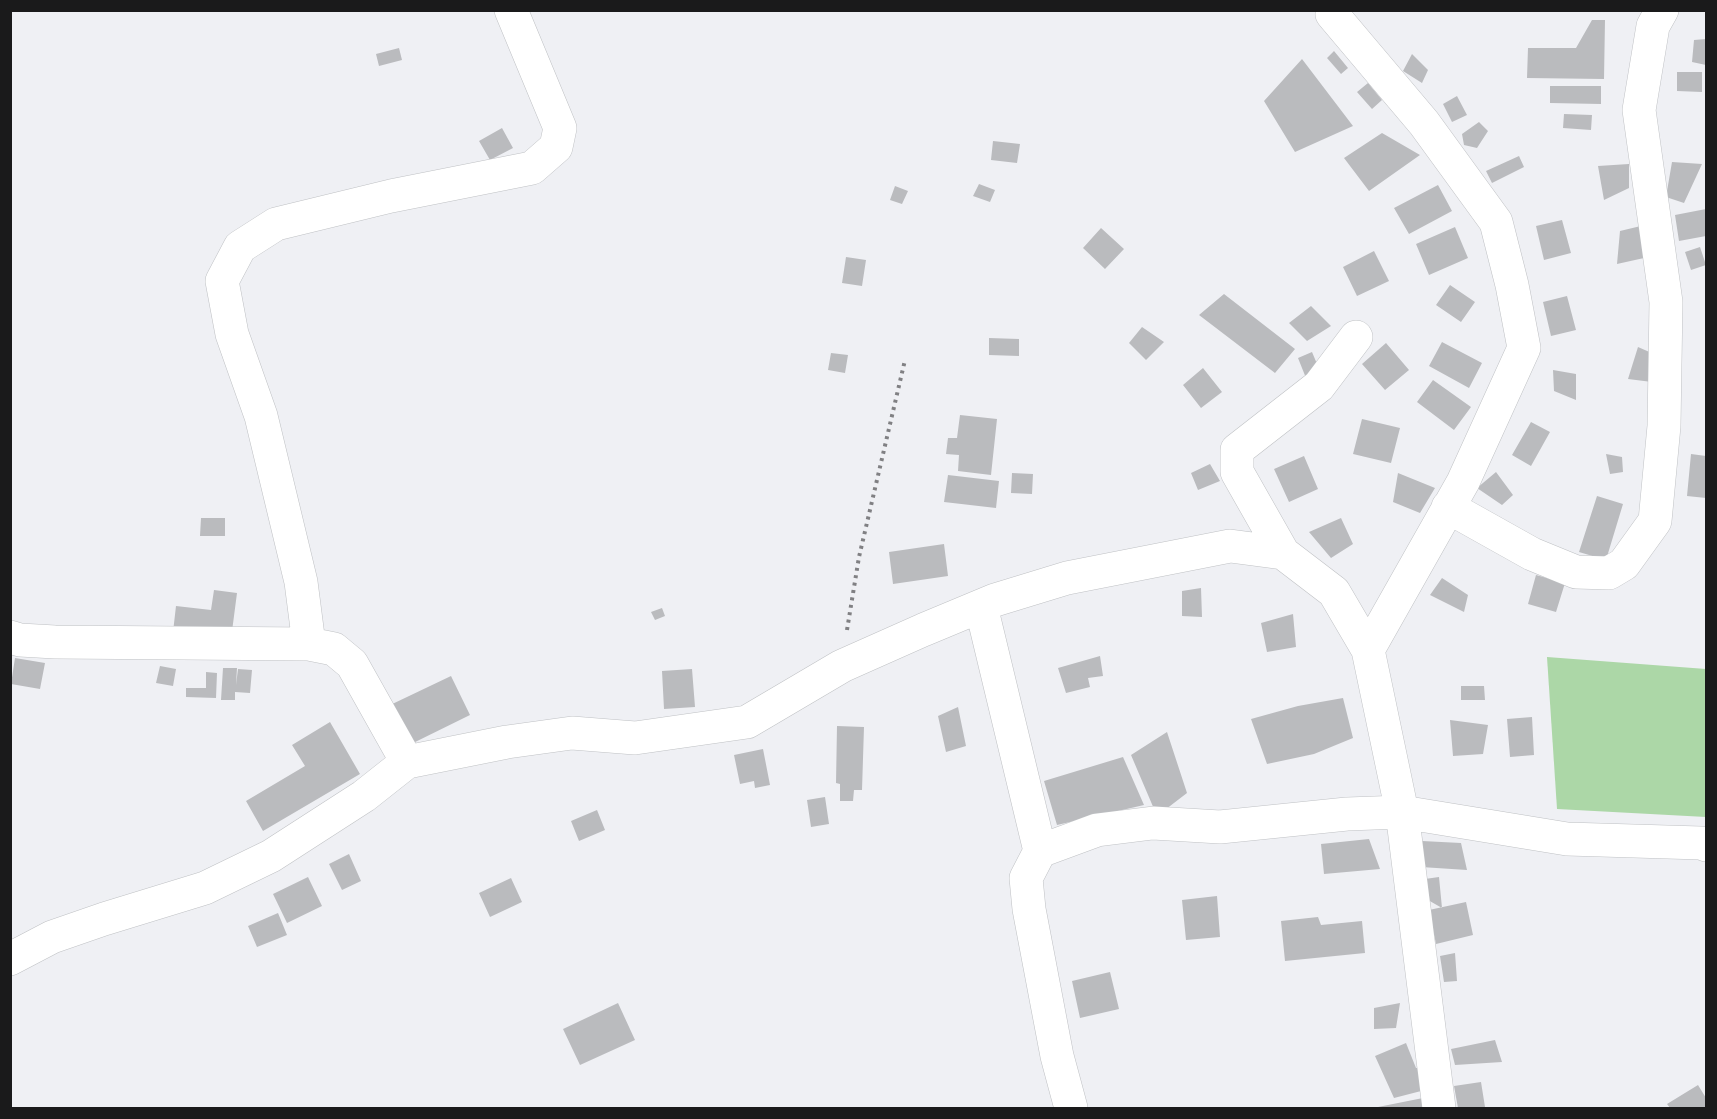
<!DOCTYPE html>
<html>
<head>
<meta charset="utf-8">
<style>
  body { margin:0 }
  #map { position:relative; width:1717px; height:1119px; overflow:hidden; background:#eff0f4; font-family:Manrope,sans-serif }
  canvas { display:block }
  .frame { position:absolute; inset:0; border:12px solid #1a1a1b; pointer-events:none }
</style>
</head>
<body>
<div id="map">
<canvas width="1717" height="1119"></canvas>
<div class="frame"></div>
</div>
<script>
const ctx = document.querySelector('canvas').getContext('2d');
ctx.lineJoin = 'round';
function fill(path, color) { ctx.fillStyle = color; ctx.fill(path, 'evenodd'); }
const shape = rows => new Path2D(rows.map(r => 'M' + r).join(''));
function strokePath(path, color, width, dash) { ctx.strokeStyle = color; ctx.lineWidth = width; ctx.lineCap = dash ? 'butt' : 'round'; ctx.setLineDash(dash || []); ctx.stroke(path); }
fill(shape([
  [1547,657,1706,669,1706,817,1557,809]
]), '#acd7a7');
fill(shape([
  [1592,20,1605,20,1604,79,1527,78,1528,48,1576,48],
  [1706,39,1706,65,1692,62,1694,40],
  [399,48,402,60,379,66,376,54],
  [1334,51,1348,68,1341,74,1327,58],
  [1412,54,1428,70,1422,83,1403,71],
  [1302,59,1353,126,1295,152,1264,101],
  [1677,72,1702,72,1702,92,1677,91],
  [1368,83,1382,100,1372,109,1357,92],
  [1550,86,1601,86,1601,104,1550,103],
  [1457,96,1467,115,1452,122,1443,104],
  [1564,114,1592,115,1591,130,1563,128],
  [1479,122,1488,131,1477,148,1464,145,1462,134],
  [502,128,513,148,490,160,479,141],
  [1382,133,1420,155,1369,191,1344,158],
  [993,141,1020,144,1017,163,991,160],
  [1519,156,1524,167,1492,183,1486,171],
  [1672,162,1702,164,1684,203,1666,197],
  [1629,164,1629,188,1604,200,1598,166],
  [979,184,995,190,990,202,973,196],
  [1438,185,1452,211,1409,234,1394,208],
  [895,186,908,191,902,204,890,200],
  [1706,209,1706,236,1679,241,1675,215],
  [1562,220,1571,253,1544,260,1536,226],
  [1645,225,1653,256,1617,264,1620,231],
  [1455,227,1468,258,1429,275,1416,244],
  [1101,228,1124,249,1105,269,1083,248],
  [1700,247,1706,265,1691,270,1685,252],
  [1374,251,1389,281,1357,296,1343,267],
  [846,257,866,260,862,286,842,283],
  [1450,285,1475,302,1461,322,1436,305],
  [1224,294,1295,349,1275,373,1199,315],
  [1567,296,1576,330,1551,336,1543,302],
  [1311,306,1331,326,1307,341,1289,323],
  [1142,327,1164,342,1146,360,1129,343],
  [989,338,1019,339,1019,356,989,355],
  [1442,342,1482,363,1469,388,1429,366],
  [1386,343,1409,370,1385,390,1362,364],
  [1638,347,1654,354,1652,382,1628,379],
  [1312,352,1320,371,1306,378,1298,358],
  [831,353,848,355,845,373,828,370],
  [1203,368,1222,392,1201,408,1183,385],
  [1553,370,1576,374,1576,400,1554,391],
  [1433,380,1471,407,1454,430,1417,402],
  [960,415,997,419,991,475,958,471,959,455,946,454,948,438,957,438],
  [1362,419,1400,428,1391,463,1353,454],
  [1531,422,1550,432,1531,466,1512,455],
  [1606,454,1622,457,1623,472,1610,474],
  [1691,454,1706,456,1706,498,1687,496],
  [1304,456,1318,489,1289,502,1274,469],
  [1210,464,1220,481,1198,490,1191,473],
  [1496,472,1513,495,1502,505,1477,488],
  [1012,473,1033,474,1032,494,1011,493],
  [1398,473,1435,488,1420,513,1393,502],
  [948,475,999,481,996,508,944,502],
  [1597,496,1623,504,1606,560,1579,552],
  [201,518,225,518,225,536,200,536],
  [1341,518,1353,544,1331,558,1309,532],
  [944,544,948,576,893,584,889,552],
  [1536,575,1565,583,1556,612,1528,604],
  [1442,578,1468,595,1464,612,1430,595],
  [1201,588,1202,617,1182,616,1182,591],
  [214,590,237,593,231,639,173,632,176,606,211,610],
  [662,608,665,616,655,620,651,612],
  [1293,614,1296,647,1267,652,1261,623],
  [1100,656,1103,676,1088,678,1090,687,1066,693,1058,668],
  [15,658,45,663,40,689,11,684],
  [160,666,176,669,173,686,156,683],
  [223,668,237,668,236,685,238,669,252,670,250,693,235,692,235,700,221,700],
  [692,669,695,707,664,709,662,671],
  [206,672,217,673,216,698,186,697,186,688,206,688],
  [451,676,470,715,405,747,386,707],
  [1461,686,1484,686,1485,700,1461,700],
  [1343,698,1353,738,1314,754,1267,764,1251,719,1298,706],
  [958,707,966,746,946,752,938,716],
  [1532,717,1534,755,1510,757,1507,719],
  [1450,720,1488,725,1483,754,1453,756],
  [330,722,360,774,263,831,246,801,305,766,292,745],
  [837,726,864,727,862,790,854,790,853,801,840,801,840,784,836,783],
  [1167,732,1187,793,1157,816,1131,755],
  [763,749,770,785,755,788,754,781,740,784,734,755],
  [1123,757,1144,805,1057,825,1044,781],
  [825,797,829,824,811,827,807,800],
  [597,810,605,830,579,841,571,821],
  [1369,839,1380,869,1324,874,1321,844],
  [1422,841,1461,843,1467,870,1421,867],
  [349,854,361,881,342,890,329,864],
  [308,877,322,906,287,923,273,894],
  [1439,877,1442,908,1428,900,1425,879],
  [511,878,522,902,490,917,479,893],
  [1217,896,1220,937,1186,940,1182,900],
  [1466,902,1473,935,1436,944,1429,910],
  [278,913,287,935,257,947,248,926],
  [1318,917,1321,925,1362,921,1365,953,1285,961,1281,921],
  [1455,953,1457,981,1444,982,1440,956],
  [1110,972,1119,1009,1080,1018,1072,981],
  [618,1003,635,1040,580,1065,563,1029],
  [1400,1003,1396,1028,1374,1029,1374,1008],
  [1495,1040,1502,1062,1455,1065,1451,1049],
  [1406,1043,1416,1068,1424,1068,1425,1090,1394,1098,1375,1056],
  [1481,1082,1485,1107,1458,1108,1454,1086],
  [1698,1085,1706,1098,1706,1108,1670,1108,1667,1104],
  [1428,1097,1430,1108,1378,1108,1378,1107]
]), '#babbbe');
const minor = shape([
  [1333,10,1332,14,1424,123,1496,222,1512,285,1524,348,1463,482,1368,650],
  [1448,507,1532,554,1576,572,1609,573,1624,564,1655,521,1664,426,1666,302,1639,110,1653,26,1662,10],
  [1283,553,1237,472,1237,450,1319,386,1356,337],
  [981,606,1040,851,1026,878,1029,909,1057,1056,1071,1108],
  [10,637,20,640,55,642,309,644,334,649,352,664,407,762],
  [309,644,301,582,261,416,232,334,222,281,240,247,276,224,391,196,532,168,556,147,560,128,511,10],
  [1040,851,1097,830,1153,823,1220,827,1347,814,1402,812,1567,839,1701,843,1706,845],
  [10,959,52,937,104,919,205,888,271,856,364,796,407,762,507,742,572,733,635,738,747,722,842,666,923,630,995,600,1067,578,1230,546,1283,553,1334,592,1368,650,1402,812,1439,1108]
]);
strokePath(minor, '#bfc1c4', 34);
strokePath(shape([
  [847,630,859,557,905,360]
]), '#808083', 4, [3, 4.5]);
strokePath(minor, '#fff', 33);
</script>
</body>
</html>
